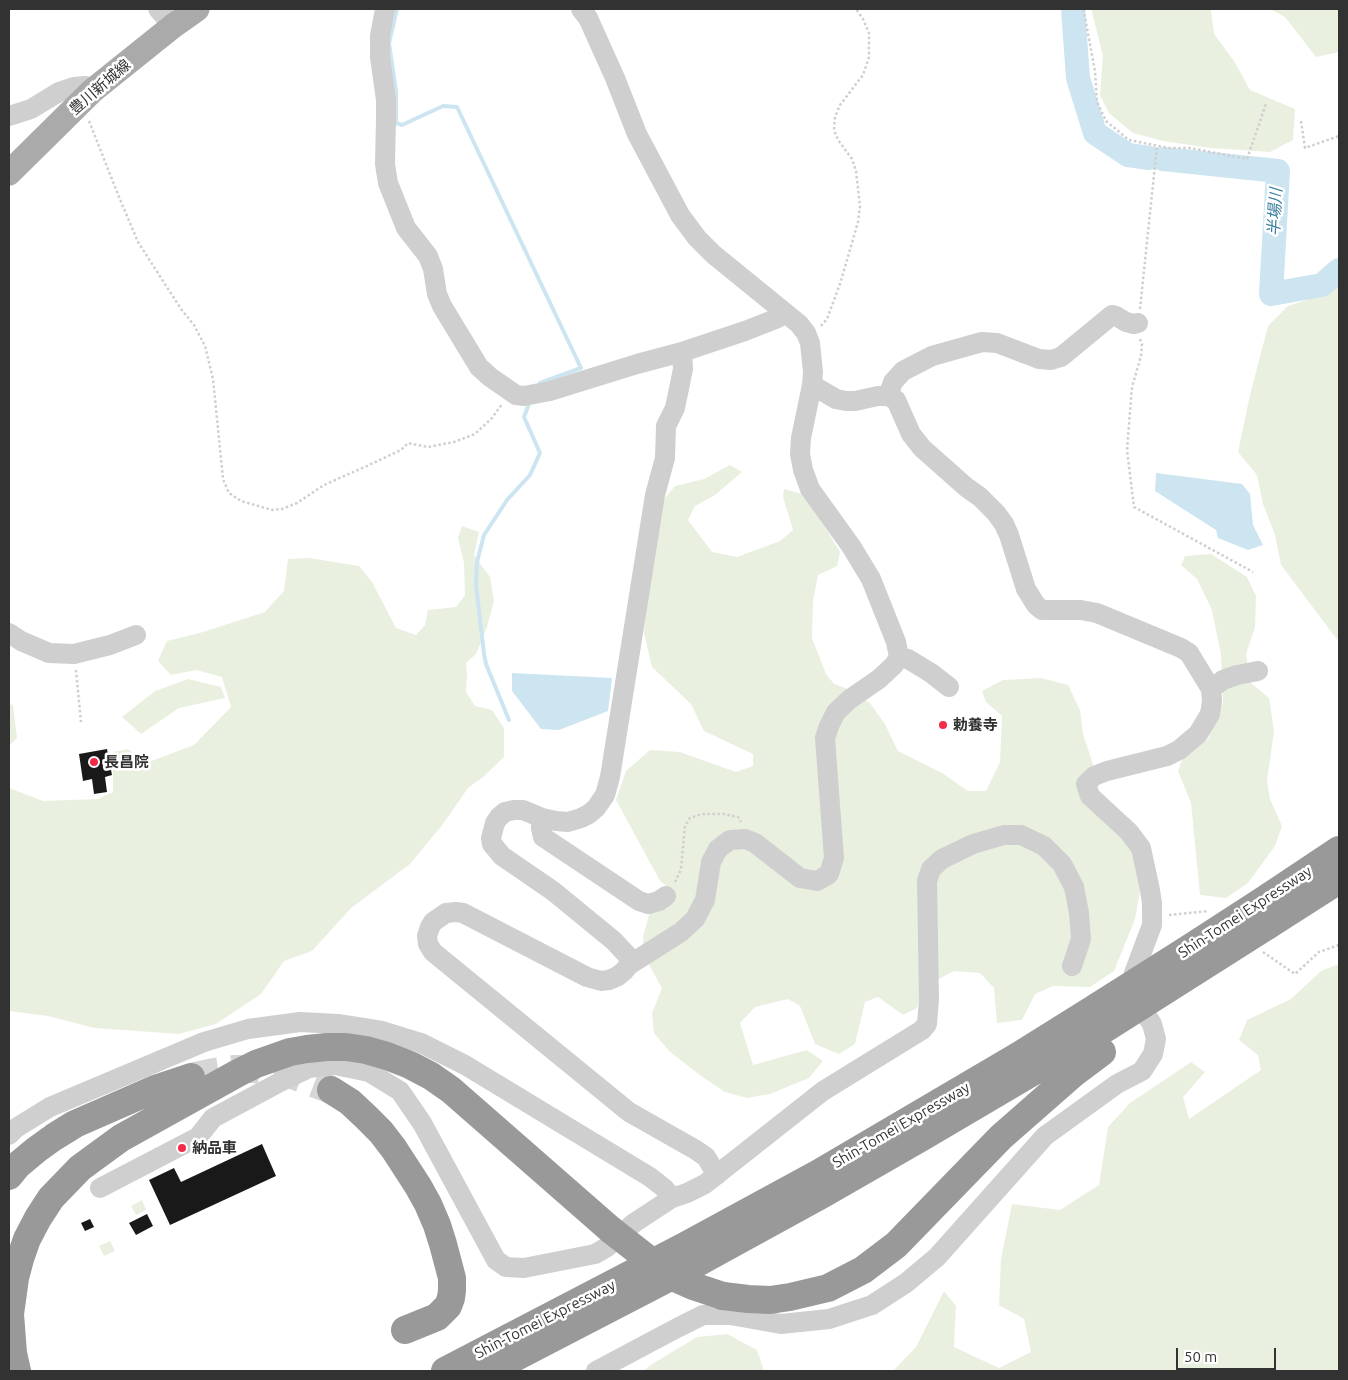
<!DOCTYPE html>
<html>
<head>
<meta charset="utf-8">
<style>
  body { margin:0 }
  #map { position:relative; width:1348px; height:1380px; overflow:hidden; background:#fff; font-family:Ubuntu,sans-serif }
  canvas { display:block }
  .frame { position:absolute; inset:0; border:10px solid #323232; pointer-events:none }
  .scale { position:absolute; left:1176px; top:1348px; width:100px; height:22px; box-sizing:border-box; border:2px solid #323232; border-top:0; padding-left:6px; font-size:15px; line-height:18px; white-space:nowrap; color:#323232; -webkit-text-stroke:4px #fff; paint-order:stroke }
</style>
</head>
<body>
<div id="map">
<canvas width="1348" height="1380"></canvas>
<div class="frame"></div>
<div class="scale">50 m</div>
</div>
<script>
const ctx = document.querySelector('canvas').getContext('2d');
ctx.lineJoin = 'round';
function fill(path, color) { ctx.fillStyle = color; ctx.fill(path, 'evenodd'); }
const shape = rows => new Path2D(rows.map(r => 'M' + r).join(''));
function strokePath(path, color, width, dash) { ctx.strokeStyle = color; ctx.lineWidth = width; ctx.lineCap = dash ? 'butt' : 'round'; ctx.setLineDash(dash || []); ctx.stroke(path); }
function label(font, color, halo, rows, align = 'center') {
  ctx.font = font + ' Ubuntu,"Noto Sans JP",sans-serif'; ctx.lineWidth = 5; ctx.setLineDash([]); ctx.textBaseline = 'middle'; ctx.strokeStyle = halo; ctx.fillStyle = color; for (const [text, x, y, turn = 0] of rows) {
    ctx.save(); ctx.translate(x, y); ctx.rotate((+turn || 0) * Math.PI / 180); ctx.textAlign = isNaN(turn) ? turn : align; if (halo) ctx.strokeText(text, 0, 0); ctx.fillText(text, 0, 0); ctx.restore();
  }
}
fill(shape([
  [1092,9,1211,9,1214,34,1234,61,1250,90,1295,109,1293,140,1270,152,1210,148,1163,141,1133,133,1109,113,1100,95,1103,56,1092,12],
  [1270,9,1339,9,1339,52,1316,57,1285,17],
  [1339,282,1339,642,1281,565,1275,535,1263,504,1257,475,1238,452,1250,395,1268,326,1288,306,1325,294],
  [730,465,742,472,715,495,695,506,688,520,712,552,737,557,780,541,793,530,783,497,784,489,806,495,840,552,837,566,818,575,813,601,812,638,826,674,834,684,848,689,870,703,885,724,898,751,942,773,968,791,986,791,1000,762,1002,716,986,702,982,691,1003,680,1041,678,1068,685,1080,710,1083,734,1093,764,1092,787,1136,852,1140,892,1135,919,1114,971,1090,987,1053,986,1035,994,1022,1020,997,1023,994,988,980,973,954,971,922,988,917,1008,903,1015,878,997,865,1002,855,1044,839,1054,815,1044,800,1006,788,999,755,1007,740,1023,753,1065,807,1050,823,1061,809,1078,770,1094,747,1098,725,1092,701,1076,669,1051,654,1033,652,1013,662,988,649,965,643,945,643,937,650,911,674,892,660,881,616,800,626,771,650,750,680,752,736,772,753,766,753,754,704,731,691,704,652,667,644,633,647,580,661,503,675,486,704,479],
  [462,526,479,532,474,555,490,577,494,601,487,627,476,654,466,663,467,675,466,692,475,706,492,710,504,728,504,757,483,777,468,788,443,824,410,864,351,908,312,951,284,961,261,994,216,1024,179,1034,94,1028,48,1016,9,1011,9,788,43,801,98,799,113,792,113,752,128,749,146,763,194,745,231,707,222,677,196,670,171,675,158,661,167,641,203,632,265,612,284,591,288,559,309,558,359,566,372,582,396,628,416,635,425,625,428,610,456,607,465,595,464,563,458,538],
  [1211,554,1247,577,1256,596,1255,627,1246,654,1251,683,1269,698,1274,731,1267,781,1270,799,1282,826,1275,846,1248,883,1226,898,1200,895,1191,803,1178,771,1183,757,1208,739,1223,703,1221,655,1212,610,1197,579,1181,565,1185,556],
  [188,679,221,687,225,698,179,708,141,734,122,717,155,691],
  [9,704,13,705,17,738,9,746],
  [1339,964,1339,1371,893,1371,916,1347,944,1291,956,1306,954,1347,999,1368,1031,1352,1024,1319,999,1305,1001,1259,1012,1204,1060,1210,1099,1185,1108,1127,1130,1103,1191,1062,1205,1072,1183,1097,1189,1119,1261,1070,1258,1055,1239,1040,1247,1020,1291,999,1321,971],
  [142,1200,146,1210,136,1215,131,1206],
  [110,1241,115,1251,104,1256,99,1246],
  [727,1334,757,1350,764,1371,644,1371,649,1366,697,1337]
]), '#eaf0e0');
fill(shape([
  [1156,473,1242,484,1250,494,1253,525,1263,545,1248,550,1218,538,1216,530,1155,491],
  [512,673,612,678,608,711,559,730,541,729,512,691]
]), '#cce5f0');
strokePath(shape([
  [397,9,389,43,396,91,396,123,402,125,443,106,457,107,581,368,540,383],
  [509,720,486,664,484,654,476,585,477,562,484,535,507,500,530,475,540,453,524,417,530,401]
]), '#cce5f0', 4);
strokePath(shape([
  [1073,9,1078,78,1095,133,1128,155,1149,158],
  [1163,159,1278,171,1271,294,1322,285,1339,270]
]), '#cce5f0', 24);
fill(shape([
  [107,749,112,775,105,777,107,792,94,794,92,779,83,781,79,754],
  [262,1144,276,1176,170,1225,149,1180,174,1168,181,1182],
  [147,1214,153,1226,136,1235,129,1223],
  [90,1219,94,1227,85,1231,81,1223]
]), '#191919');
strokePath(shape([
  [191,1077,214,1072,234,1069,253,1069,292,1075,331,1090]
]), '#d6d6d6', 28, [28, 14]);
strokePath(shape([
  [1084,9,1084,12,1095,71,1097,102,1106,121,1129,140,1168,148,1190,148,1247,159,1266,104],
  [89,121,119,197,138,242,181,309,194,325,205,346,213,379,223,479,229,493,241,501,272,510,282,509,297,503,324,485,369,465,401,450,408,443,428,447,454,442,475,434,492,418,502,404],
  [1301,121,1305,148,1339,136],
  [1140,309,1157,146],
  [821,326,827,319,840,284,858,222,860,206,856,171,852,159,838,140,834,130,835,117,840,105,863,75,869,57,869,33,863,19,856,9],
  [1140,339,1142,344,1141,356,1132,387,1127,450,1134,507,1253,572],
  [76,670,81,722],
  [675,882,681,869,685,826,690,818,702,814,724,814,738,817,741,822],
  [1169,915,1208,911],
  [1263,952,1295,974,1319,952,1339,945]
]), '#cfcfcf', 2.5, [2.5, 2.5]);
strokePath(shape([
  [158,9,173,26],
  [385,9,380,36,380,57,386,100,386,120,385,164,388,183,406,228,428,256,433,269,437,294,442,306,479,367,490,377,516,395,524,396,550,391,637,364,682,352,745,331,778,318,784,312],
  [581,9,588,18,615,78,637,134,680,215,697,238,713,254,799,324,806,333,810,343,813,372,812,385,836,399,846,401,855,401,878,396,888,396,896,400,911,434,922,448,966,487,980,497,996,513,1004,524,1009,535,1026,589,1036,605,1042,610,1081,610,1097,613,1181,648,1189,653,1211,689,1223,680,1237,675,1258,671],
  [9,116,31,109,59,92,74,87,86,86,92,91],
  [682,352,683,369,675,408,666,426,665,458,655,495,610,777,605,795,596,808,589,814,581,818,568,822,556,821,542,818,523,810,514,810,505,812,499,817,495,823,491,838,492,844,502,856,553,891,614,941,627,955,629,960,629,965,624,971,618,976,609,980,601,981,587,977,463,913,456,912,446,913,433,922,430,927,427,936,428,944,433,952,629,1112,696,1150,706,1157,717,1175],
  [888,396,893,382,903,371,932,356,982,342,997,343,1039,359,1051,360,1061,357,1112,315,1116,316,1126,322,1134,324,1138,323],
  [9,633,21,641,49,653,74,654,110,645,136,635],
  [899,657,908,659,931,673,949,687],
  [542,818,541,828,543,837,639,901,648,904,659,901,666,896],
  [629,965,681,932,695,919,705,900,711,862,718,849,730,840,745,839,755,843,800,878,817,881,829,874,834,858,825,738,829,726,836,712,850,699,879,679,894,665,899,657,896,642,871,579,851,546,810,489,803,470,800,454,801,438,812,385],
  [9,1135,16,1128,50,1107,204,1042,248,1029,300,1022,338,1024,382,1031,421,1043,465,1065,650,1177,664,1188,672,1198,687,1193,705,1184,823,1091,922,1030,927,1024,929,999,927,881,931,869,942,859,973,844,1004,835,1021,835,1044,846,1062,864,1074,887,1079,913,1081,939,1072,966],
  [100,1188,198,1137,213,1118,282,1081,309,1068,335,1065,369,1072,400,1091,422,1123,496,1260,506,1267,524,1268,595,1254,607,1247,634,1223,672,1198],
  [596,1371,677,1328,703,1315,730,1315,781,1324,829,1319,872,1305,906,1283,937,1257,1045,1136,1117,1084,1142,1071,1153,1054,1156,1039,1152,1024,1135,998,1134,973,1152,925,1152,903,1150,890,1141,848,1129,832,1090,796,1086,784,1094,776,1107,771,1167,756,1179,750,1198,734,1210,714,1212,701,1211,689]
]), '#cfcfcf', 20);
strokePath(shape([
  [9,173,92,91,173,26,197,9]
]), '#aaa', 25);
strokePath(shape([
  [1270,896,1339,850],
  [1267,926,1339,880],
  [331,1090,350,1102,366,1117,381,1132,394,1149,418,1186,428,1204,437,1225,443,1244,452,1278,452,1290,451,1298,448,1306,437,1317,405,1330],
  [9,1176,18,1165,36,1150,54,1137,75,1124,155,1089,191,1077],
  [723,1296,748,1299,770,1300,790,1297,828,1288,863,1270,896,1245,1001,1137,1074,1073,1102,1052],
  [17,1371,13,1353,10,1314,15,1278,20,1259,27,1239,38,1218,51,1198,80,1168,121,1138,238,1073,256,1064,290,1052,307,1049,327,1047,346,1047,366,1050,387,1056,410,1065,431,1076,451,1090,611,1230],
  [445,1371,685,1246,819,1173,1018,1056,1098,1006],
  [489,1371,699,1262,823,1194,922,1137,1092,1037]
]), '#999', 28);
strokePath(shape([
  [1098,1006,1188,949,1270,896],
  [1092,1037,1267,926],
  [611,1230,643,1255,675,1278,693,1286,723,1296]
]), '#999', 28);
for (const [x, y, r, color] of [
  [943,725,5,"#f42a49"],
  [94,762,5,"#f42a49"],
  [182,1148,5,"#f42a49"]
]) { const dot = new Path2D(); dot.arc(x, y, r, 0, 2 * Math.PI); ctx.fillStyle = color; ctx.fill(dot); strokePath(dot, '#fff', 2); }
label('15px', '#323232', '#fff', [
  ["豊川新城線",100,87,-41],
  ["Shin-Tomei Expressway",1245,912,-33],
  ["Shin-Tomei Expressway",901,1125,-30],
  ["Shin-Tomei Expressway",545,1319,-27]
]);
label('bold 15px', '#323232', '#fff', [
  ["勅養寺",953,725],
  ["長昌院",104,762],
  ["納品車",192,1148]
], 'left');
label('italic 16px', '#387e9d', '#fff', [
  ["半場川",1275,212,-87]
]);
</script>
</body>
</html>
